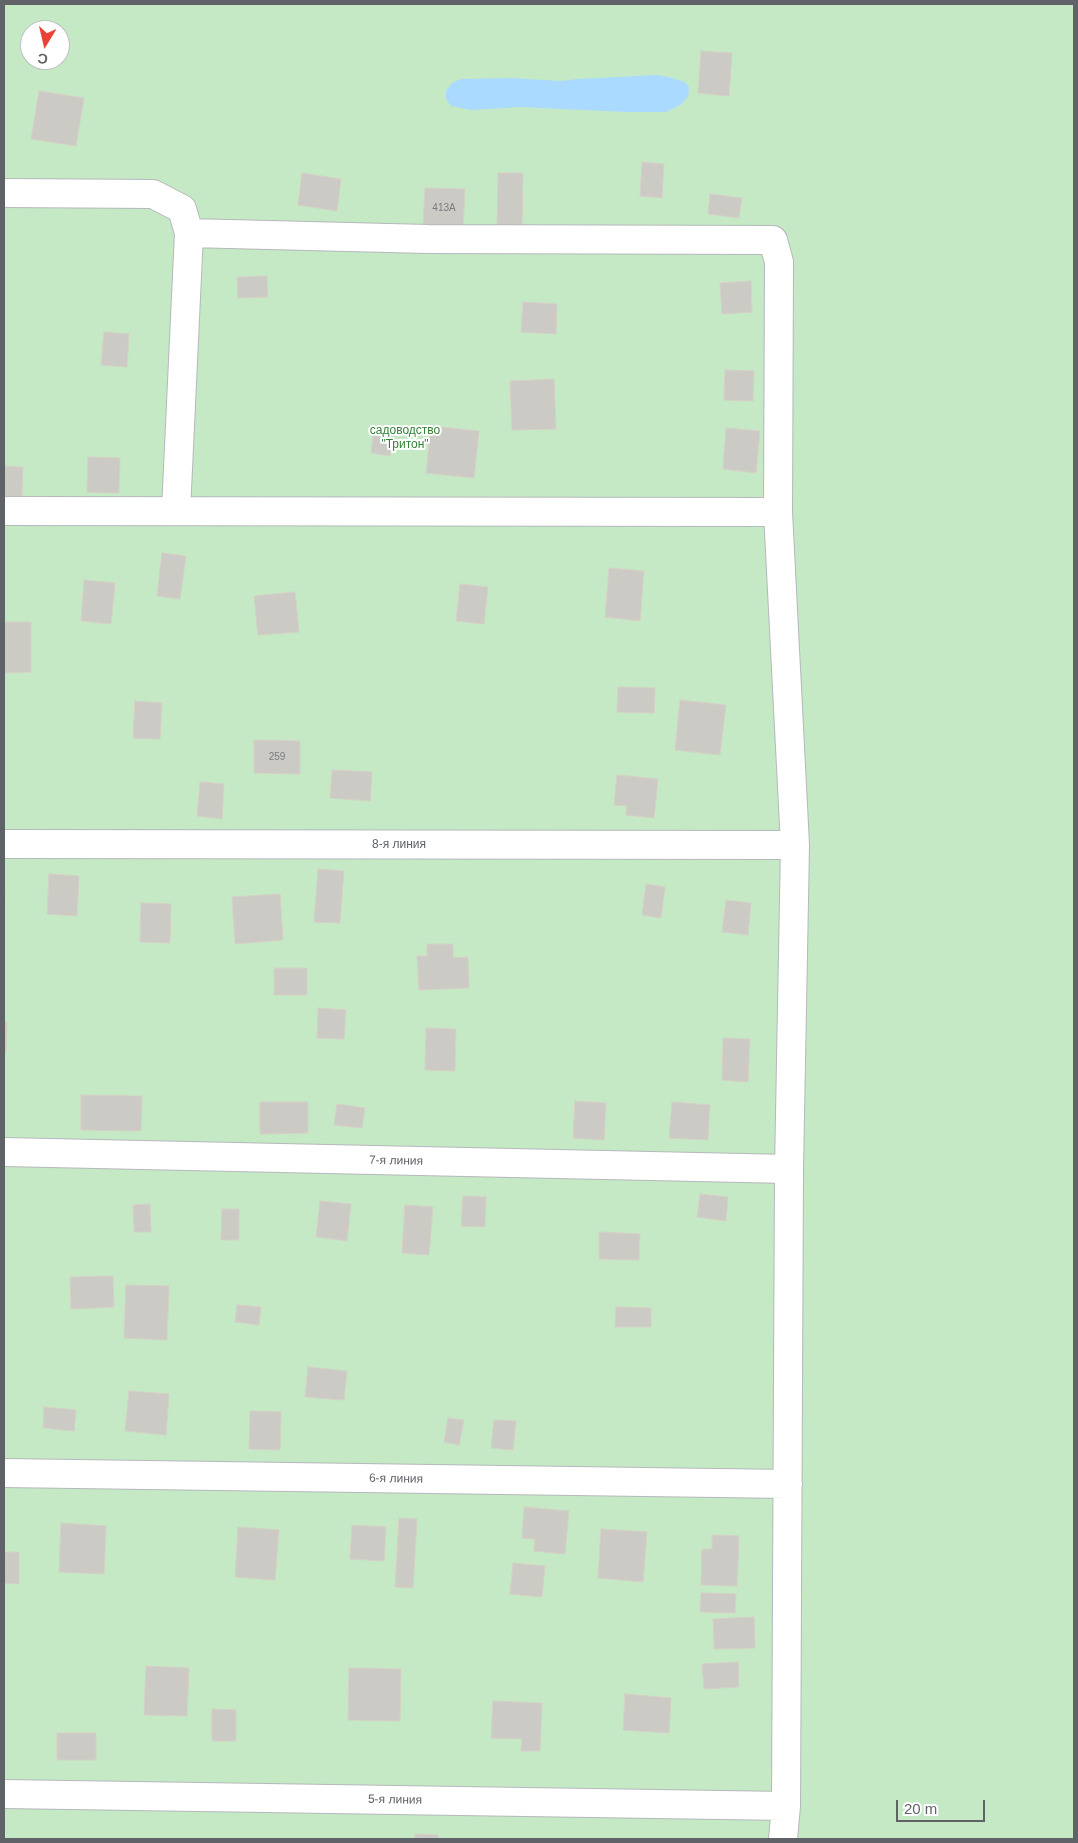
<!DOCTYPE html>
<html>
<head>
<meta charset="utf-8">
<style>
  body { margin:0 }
  #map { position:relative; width:1078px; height:1843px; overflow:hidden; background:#f1efe8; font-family:Arial,sans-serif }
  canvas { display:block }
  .frame { position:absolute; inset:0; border:5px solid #5f6368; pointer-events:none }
  .north { position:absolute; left:20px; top:20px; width:50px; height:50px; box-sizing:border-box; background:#fff; border:1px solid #bfc1c3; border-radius:50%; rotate:189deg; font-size:14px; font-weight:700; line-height:20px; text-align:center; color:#5f6368 }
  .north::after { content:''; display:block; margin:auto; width:18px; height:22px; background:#ea4335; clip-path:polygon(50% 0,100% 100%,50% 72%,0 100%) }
  .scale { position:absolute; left:896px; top:1800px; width:89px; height:22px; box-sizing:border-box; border:2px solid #5f6368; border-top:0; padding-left:6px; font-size:15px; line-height:18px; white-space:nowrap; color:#5f6368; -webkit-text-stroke:4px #fff; paint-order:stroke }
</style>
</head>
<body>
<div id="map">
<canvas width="1078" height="1843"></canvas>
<div class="frame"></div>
<div class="north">С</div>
<div class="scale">20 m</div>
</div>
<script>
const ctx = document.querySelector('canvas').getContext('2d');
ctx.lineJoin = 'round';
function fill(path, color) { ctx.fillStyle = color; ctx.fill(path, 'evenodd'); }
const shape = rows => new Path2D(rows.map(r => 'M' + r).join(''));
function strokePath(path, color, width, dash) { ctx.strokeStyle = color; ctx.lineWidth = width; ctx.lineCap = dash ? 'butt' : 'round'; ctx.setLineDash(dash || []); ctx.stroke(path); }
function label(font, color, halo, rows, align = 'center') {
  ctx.font = font + ' Arial,sans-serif'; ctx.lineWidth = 4; ctx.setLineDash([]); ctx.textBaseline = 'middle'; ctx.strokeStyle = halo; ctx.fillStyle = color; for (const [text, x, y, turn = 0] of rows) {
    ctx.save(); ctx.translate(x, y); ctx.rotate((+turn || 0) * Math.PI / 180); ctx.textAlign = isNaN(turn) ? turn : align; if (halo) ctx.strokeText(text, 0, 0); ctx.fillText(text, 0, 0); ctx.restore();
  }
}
fill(shape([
  [4,4,1074,4,1074,1839,4,1839],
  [30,30,60,30,60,60,30,60]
]), '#c5e8c5');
fill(shape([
  [657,75,668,77,685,82,689,87,688,97,680,105,666,112,626,112,521,107,471,110,451,106,446,99,446,91,452,83,461,79,510,78,561,81,578,79]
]), '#aadaff');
const building = shape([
  [701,51,732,53,729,96,698,93,701,51],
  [39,91,84,98,76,146,31,139,39,91],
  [642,162,664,164,662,198,640,196,642,162],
  [302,173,341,179,337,211,298,205,302,173],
  [498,173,523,173,522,229,497,229,498,173],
  [425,188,465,189,463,229,423,227,425,188],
  [710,194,742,198,739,218,708,214,710,194],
  [267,276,268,297,238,298,237,277,267,276],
  [751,281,752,312,722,314,720,283,751,281],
  [523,302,557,304,556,334,521,332,523,302],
  [104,332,129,334,127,367,101,365,104,332],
  [725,370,754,371,753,401,724,400,725,370],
  [554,379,556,429,512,430,510,381,554,379],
  [374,426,394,428,390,456,371,453,374,426],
  [431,426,479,431,474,478,426,473,431,426],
  [726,428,760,431,756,473,723,469,726,428],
  [88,457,120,458,119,493,87,492,88,457],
  [4,466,23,467,22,497,4,497,4,466],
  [162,553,186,556,180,599,157,596,162,553],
  [609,568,644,571,640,621,605,617,609,568],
  [84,580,115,583,111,624,81,621,84,580],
  [460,584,488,587,484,624,456,621,460,584],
  [295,592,299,632,258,635,254,596,295,592],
  [4,622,31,622,31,672,4,673,4,622],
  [618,687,655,688,654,713,617,712,618,687],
  [680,700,726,705,720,755,675,750,680,700],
  [135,701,162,703,160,739,133,738,135,701],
  [254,740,300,741,300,774,254,773,254,740],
  [332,770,372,772,370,801,330,798,332,770],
  [617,775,658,779,654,818,626,815,627,806,614,805,617,775],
  [200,782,224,784,222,819,197,816,200,782],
  [318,869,344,871,340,923,314,922,318,869],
  [49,874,79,876,77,916,47,914,49,874],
  [646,884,665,887,661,918,642,915,646,884],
  [4,886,5,886,4,915,4,886],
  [280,894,283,940,235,944,232,897,280,894],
  [726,900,751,903,748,935,722,932,726,900],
  [141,903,171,904,170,943,140,942,141,903],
  [427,944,453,944,453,958,468,957,469,988,419,990,417,956,427,956,427,944],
  [274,968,307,968,307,995,274,995,274,968],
  [318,1008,346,1010,344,1039,317,1038,318,1008],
  [4,1022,7,1022,6,1053,4,1053,4,1022],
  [426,1028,456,1029,455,1071,425,1070,426,1028],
  [723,1038,750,1039,748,1082,722,1080,723,1038],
  [81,1095,142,1096,141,1131,81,1130,81,1095],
  [575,1101,606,1103,604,1140,573,1138,575,1101],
  [260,1102,308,1102,308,1133,260,1134,260,1102],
  [672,1102,710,1105,708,1140,669,1138,672,1102],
  [337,1104,365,1108,362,1128,334,1125,337,1104],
  [700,1194,728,1197,726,1221,697,1217,700,1194],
  [463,1196,486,1197,485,1227,461,1226,463,1196],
  [320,1201,351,1204,347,1241,316,1237,320,1201],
  [150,1204,151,1232,134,1232,133,1205,150,1204],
  [405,1205,433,1207,429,1255,402,1253,405,1205],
  [222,1209,239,1209,239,1240,221,1240,222,1209],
  [599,1232,640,1234,639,1260,599,1259,599,1232],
  [113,1276,114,1307,71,1309,70,1277,113,1276],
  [126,1285,169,1286,167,1340,124,1338,126,1285],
  [237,1305,261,1307,259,1325,235,1322,237,1305],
  [616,1307,651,1308,651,1327,615,1327,616,1307],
  [308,1367,347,1371,344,1400,305,1397,308,1367],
  [129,1391,169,1394,166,1435,125,1431,129,1391],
  [44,1407,76,1410,74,1431,43,1428,44,1407],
  [250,1411,281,1412,280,1450,249,1449,250,1411],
  [448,1418,464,1420,459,1445,444,1442,448,1418],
  [494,1420,516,1421,513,1450,491,1448,494,1420],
  [524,1507,569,1511,565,1554,534,1551,535,1539,522,1538,524,1507],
  [399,1518,417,1519,413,1588,395,1587,399,1518],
  [61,1523,106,1526,104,1574,59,1572,61,1523],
  [352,1525,386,1527,384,1561,350,1559,352,1525],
  [238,1527,279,1530,275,1580,235,1577,238,1527],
  [601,1529,647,1532,643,1582,598,1578,601,1529],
  [712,1535,739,1536,737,1586,701,1585,702,1549,712,1549,712,1535],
  [4,1552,19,1552,19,1584,4,1583,4,1552],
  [513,1563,545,1566,542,1597,510,1594,513,1563],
  [701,1593,736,1594,735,1613,700,1612,701,1593],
  [754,1617,755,1648,714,1649,713,1619,754,1617],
  [738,1662,739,1687,704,1689,702,1664,738,1662],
  [146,1666,189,1668,187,1716,144,1715,146,1666],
  [349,1668,401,1669,400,1721,348,1720,349,1668],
  [625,1694,671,1698,669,1733,623,1730,625,1694],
  [493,1701,542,1703,540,1751,521,1751,522,1739,491,1738,493,1701],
  [212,1709,236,1710,236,1741,212,1741,212,1709],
  [57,1733,96,1733,96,1760,57,1760,57,1733],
  [415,1834,438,1835,438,1839,415,1839,415,1834]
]);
fill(building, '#cccac5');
strokePath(building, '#d6d1c6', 1);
const minor = shape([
  [4,193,153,194,182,209,189,233,176,511],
  [189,233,428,239,773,240,779,262,778,512,795,845,789,1169,786,1806,783,1839],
  [4,511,778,512],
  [4,844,795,845],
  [4,1152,789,1169],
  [4,1473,788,1484],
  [4,1794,786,1806]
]);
strokePath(minor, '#b5b8bc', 30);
strokePath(minor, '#fff', 28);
label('10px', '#7a7d7f', null, [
  ["413А",444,208],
  ["259",277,757]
]);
label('12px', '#348238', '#fff', [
  ["садоводство",405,431],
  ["\"Тритон\"",405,445]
]);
label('12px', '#5f6368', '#fff', [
  ["8-я линия",399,845],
  ["7-я линия",396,1161,1],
  ["6-я линия",396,1479,1],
  ["5-я линия",395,1800,1]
]);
</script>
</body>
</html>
